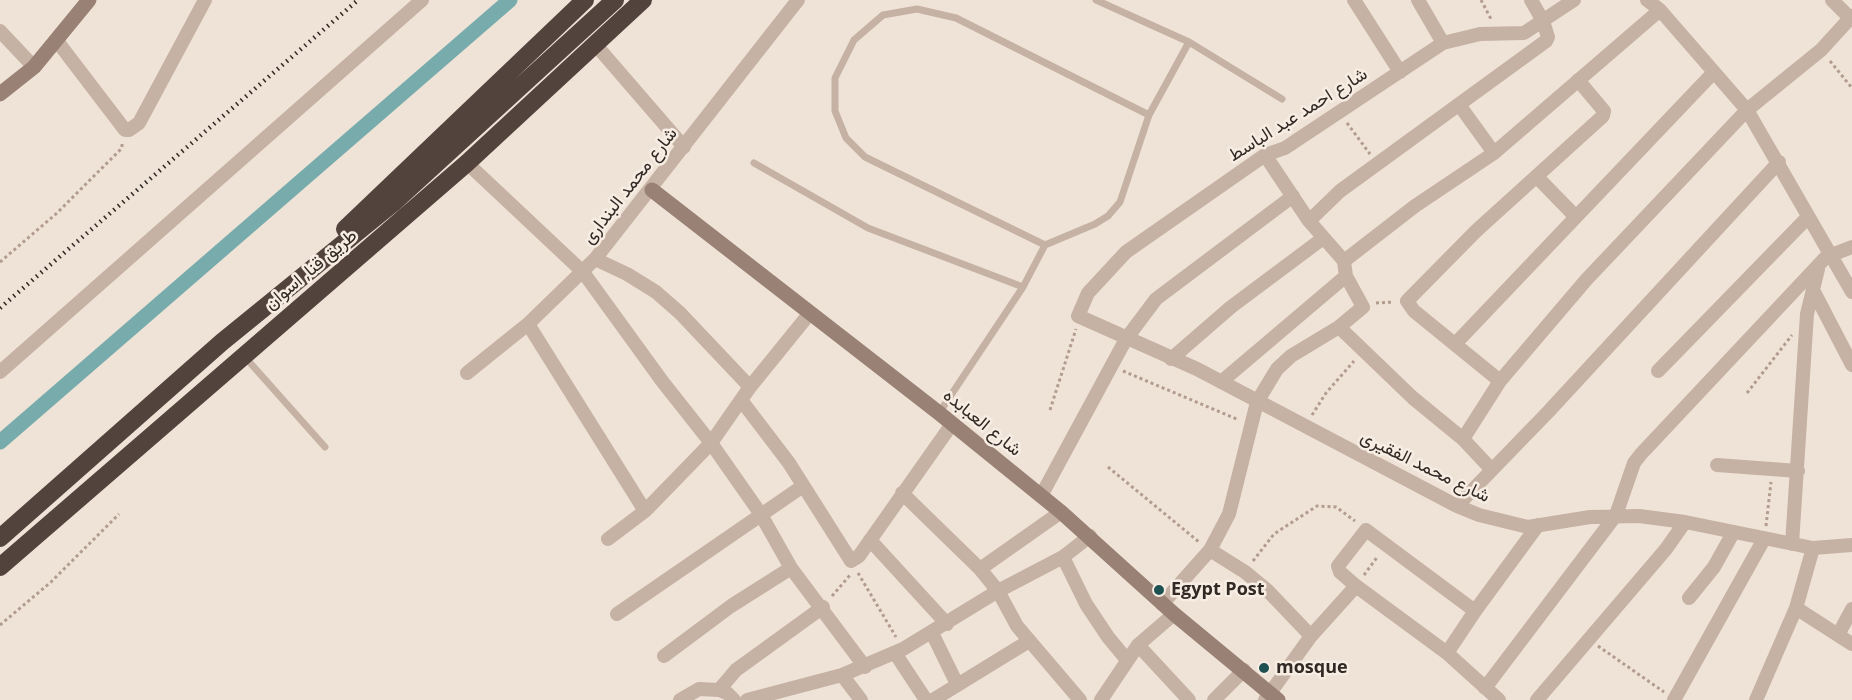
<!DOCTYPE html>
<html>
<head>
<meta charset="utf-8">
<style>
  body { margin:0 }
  canvas { display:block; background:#efe3d7 }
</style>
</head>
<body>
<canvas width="1852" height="700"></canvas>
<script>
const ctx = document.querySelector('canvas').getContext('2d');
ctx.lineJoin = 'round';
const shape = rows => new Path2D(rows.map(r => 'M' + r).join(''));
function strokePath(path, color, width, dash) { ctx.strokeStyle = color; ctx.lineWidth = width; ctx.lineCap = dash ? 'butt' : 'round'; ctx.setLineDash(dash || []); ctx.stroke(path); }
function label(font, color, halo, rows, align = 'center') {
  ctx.font = font + ' "Open Sans",Vazirmatn,sans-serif'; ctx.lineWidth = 5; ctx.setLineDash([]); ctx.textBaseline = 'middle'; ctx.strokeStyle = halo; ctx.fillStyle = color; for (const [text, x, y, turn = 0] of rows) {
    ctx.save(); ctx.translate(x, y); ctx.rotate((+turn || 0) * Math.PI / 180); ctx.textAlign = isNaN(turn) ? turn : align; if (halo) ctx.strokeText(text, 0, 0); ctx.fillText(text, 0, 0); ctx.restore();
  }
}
strokePath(shape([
  [0,442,510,0]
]), '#78abab', 15);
strokePath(shape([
  [1481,0,1491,19],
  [1830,61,1852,88],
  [1347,123,1370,154],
  [0,262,57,213,122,148,122,144],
  [1376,303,1394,302],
  [1123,371,1239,420],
  [1747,393,1792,335],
  [1050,410,1076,329],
  [1312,415,1326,393,1354,361],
  [1108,467,1199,542],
  [1766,526,1771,482],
  [1253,561,1274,534,1317,506,1336,507,1355,521],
  [858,573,896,637],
  [1364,575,1378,556],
  [832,596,851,574],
  [0,625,51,582,119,514],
  [1598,646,1664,692]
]), '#b29c8f', 3, [3, 3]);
strokePath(shape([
  [1096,0,1189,42,1282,99],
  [754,163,868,228,1023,287],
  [1045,245,865,157,846,138,835,111,835,78,854,40,883,15,917,9,956,18,1149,115],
  [244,356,325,447],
  [939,413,1023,287,1045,245,1095,224,1108,216,1120,202,1149,115,1189,42]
]), '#c6b2a4', 7);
strokePath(shape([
  [1354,0,1400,72],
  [1418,0,1443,43],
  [1574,0,1524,33,1480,34,1443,43,1285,148,1265,155,1126,252,1088,293,1078,316,1197,369,1457,506,1479,515,1528,527,1590,517,1639,516,1685,522,1813,548,1852,545],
  [1647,0,1660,10,1747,110,1852,292],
  [1832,0,1850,18],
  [0,31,34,67],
  [57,41,125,130,129,130,139,123,205,0],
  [595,44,684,147],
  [1460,106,1494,153],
  [467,163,583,272,662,381,711,443,760,513,791,568,865,667],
  [1538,178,1575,216],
  [1309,221,1340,191,1546,41,1548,37,1543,21,1531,0],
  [595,259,627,274,656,292,680,313,750,387],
  [1344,261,1415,206,1494,153,1660,10],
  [1813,290,1852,365],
  [528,324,645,511],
  [1339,327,1413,398,1463,439,1492,470],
  [1456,343,1714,72],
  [1171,359,1231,307,1322,239],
  [1658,371,1808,217],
  [0,372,422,0],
  [467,373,528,324,595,259,798,0],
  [1500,381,1414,311,1407,301,1476,231,1603,116,1604,111,1578,80],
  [1221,382,1346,276],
  [741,400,789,463,851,561,859,556,952,424],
  [1463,439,1500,381,1586,280,1747,110,1821,50,1852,16],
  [1717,465,1798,471],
  [902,493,980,569,998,591,1017,626,1080,700],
  [1041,496,1126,339,1156,299,1293,196],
  [1457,506,1549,411,1779,162],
  [608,539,645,511,711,443,750,387,810,313],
  [870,540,947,624],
  [1792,544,1807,314,1818,269],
  [1210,550,1245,572,1268,591,1311,636],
  [1063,557,1086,604,1108,637,1127,660],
  [980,569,1061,512],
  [1689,598,1714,567,1733,533],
  [1162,604,1210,550,1229,514,1257,402,1277,369,1291,356,1339,327,1363,307,1346,276,1344,261,1309,221,1265,155],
  [1796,608,1852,644],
  [1475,611,1366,530,1338,566,1340,572,1356,586,1447,653,1499,700],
  [617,614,803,486],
  [932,633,957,684],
  [1838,635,1852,609],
  [1138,645,1189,700],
  [895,653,926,700],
  [1447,653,1475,611,1538,525],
  [664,656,731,606,791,568],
  [842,675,861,700],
  [1485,688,1616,515,1634,463,1641,454,1826,257,1852,247],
  [719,690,736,670,823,607],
  [680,700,699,689,719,690,727,693,734,700],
  [747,700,842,675,903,649,998,591,1063,557,1090,536],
  [933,700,1029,641],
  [1101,700,1138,645,1174,614],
  [1214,700,1244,670],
  [1265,700,1311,636,1356,586],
  [1537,700,1666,549,1685,522],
  [1674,700,1764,539],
  [1756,700,1796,608,1813,548]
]), '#c6b2a4', 14);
strokePath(shape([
  [0,94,34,67,89,0],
  [652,190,939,413,1061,512,1174,614,1278,700]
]), '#9a8176', 15);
strokePath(shape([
  [345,229,585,0],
  [0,538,222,342,393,203,615,0],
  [0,567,467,163,643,0]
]), '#53433d', 18);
strokePath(shape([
  [0,308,358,0]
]), '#322925', 4.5, [1.5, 4.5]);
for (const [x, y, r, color] of [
  [1159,590,6,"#1d5051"],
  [1264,668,6,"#1d5051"]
]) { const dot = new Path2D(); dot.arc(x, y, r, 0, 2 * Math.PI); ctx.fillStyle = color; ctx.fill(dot); strokePath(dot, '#f7ede3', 2); }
label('18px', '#322925', '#f7ede3', [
  ["شارع احمد عبد الباسط",1298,115,-32],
  ["شارع محمد البندارى",630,186,-52],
  ["طريق قنا, اسوان",311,270,-40],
  ["شارع العبابده",982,423,39],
  ["شارع محمد الفقيرى",1425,467,26]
]);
label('bold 18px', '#322925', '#f7ede3', [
  ["Egypt Post",1171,590],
  ["mosque",1276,668]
], 'left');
</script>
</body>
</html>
